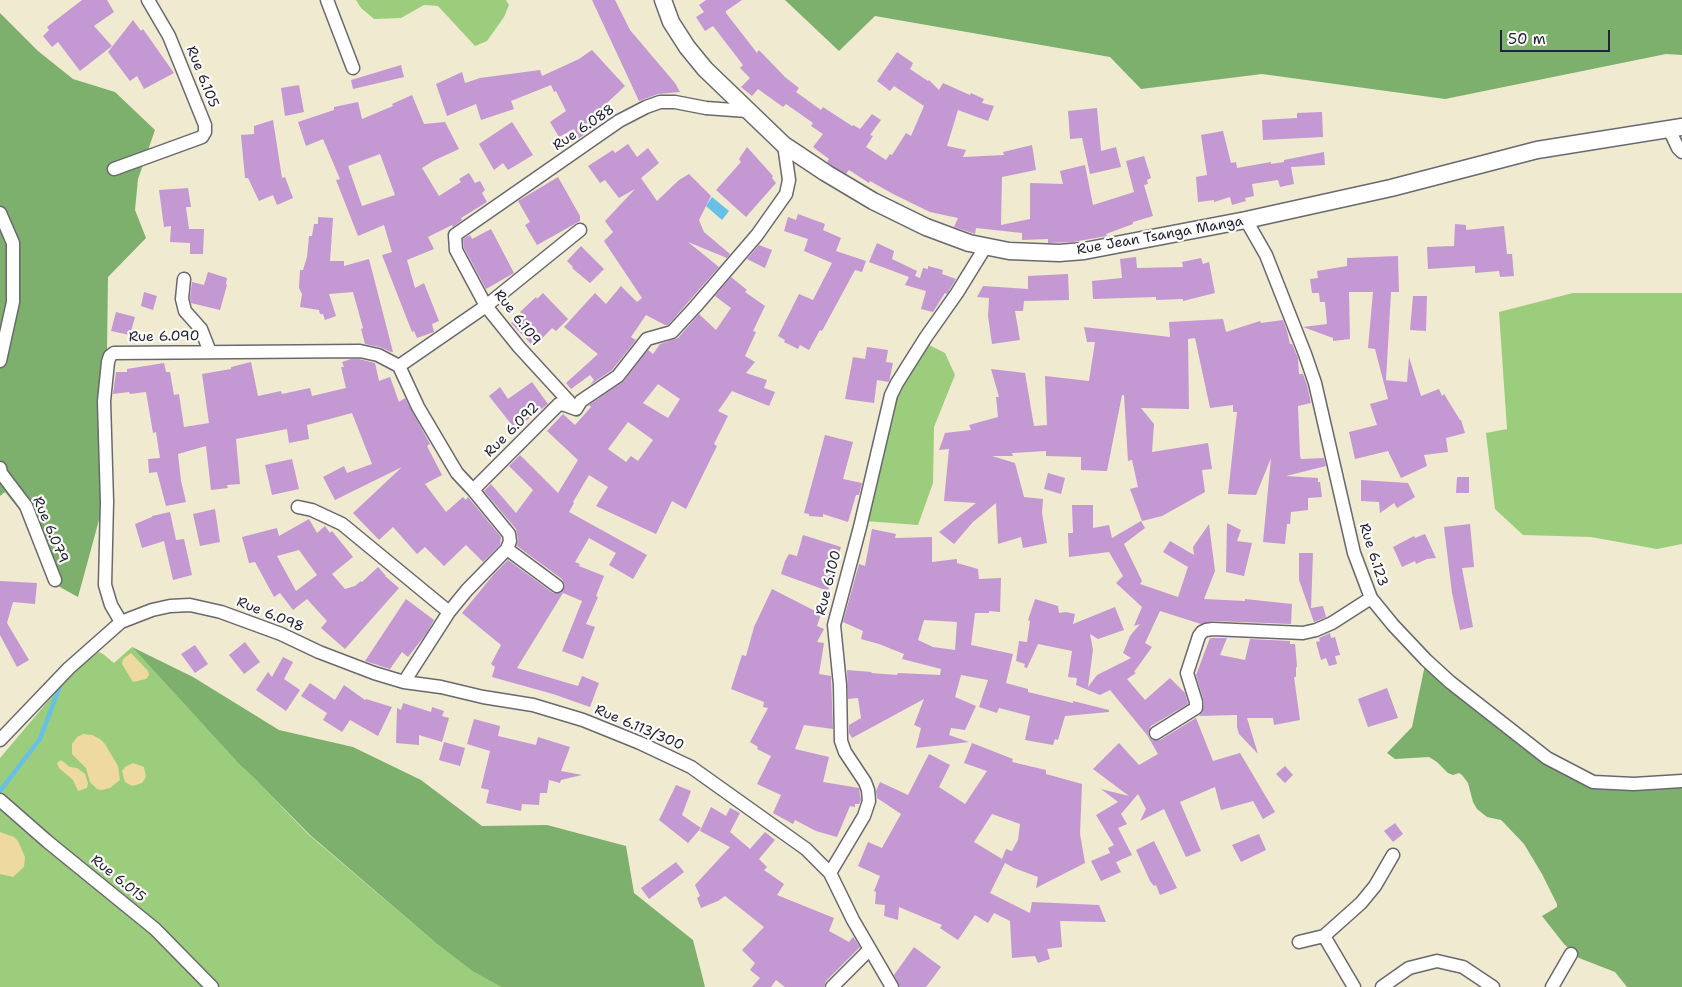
<!DOCTYPE html>
<html>
<head>
<meta charset="utf-8">
<style>
  body { margin:0 }
  #map { position:relative; width:1682px; height:987px; overflow:hidden; background:#efead0; font-family:"Shantell Sans",sans-serif }
  canvas { display:block }
  .scale { position:absolute; left:1500px; top:30px; width:110px; height:22px; box-sizing:border-box; border:2px solid #22223b; border-top:0; padding-left:6px; font-size:15px; line-height:18px; white-space:nowrap; color:#22223b; -webkit-text-stroke:4px #fdfcf7; paint-order:stroke }
</style>
</head>
<body>
<div id="map">
<canvas width="1682" height="987"></canvas>
<div class="scale">50 m</div>
</div>
<script>
const ctx = document.querySelector('canvas').getContext('2d');
ctx.lineJoin = 'round';
function fill(path, color) { ctx.fillStyle = color; ctx.fill(path, 'evenodd'); }
const shape = rows => new Path2D(rows.map(r => 'M' + r).join(''));
function strokePath(path, color, width, dash) { ctx.strokeStyle = color; ctx.lineWidth = width; ctx.lineCap = dash ? 'butt' : 'round'; ctx.setLineDash(dash || []); ctx.stroke(path); }
function label(font, color, halo, rows, align = 'center') {
  ctx.font = font + ' "Shantell Sans",sans-serif'; ctx.lineWidth = 4.5; ctx.setLineDash([]); ctx.textBaseline = 'middle'; ctx.strokeStyle = halo; ctx.fillStyle = color; for (const [text, x, y, turn = 0] of rows) {
    ctx.save(); ctx.translate(x, y); ctx.rotate((+turn || 0) * Math.PI / 180); ctx.textAlign = isNaN(turn) ? turn : align; if (halo) ctx.strokeText(text, 0, 0); ctx.fillText(text, 0, 0); ctx.restore();
  }
}
fill(shape([
  [356,0,506,0,509,5,504,17,487,41,475,46,438,6,424,5,401,18,374,19,361,8],
  [1573,293,1682,293,1682,544,1657,549,1591,537,1523,535,1495,509,1486,433,1507,429,1499,312],
  [927,344,945,353,955,375,934,427,933,483,918,525,865,521,895,393],
  [132,647,239,764,253,777,309,835,437,944,472,971,501,987,0,987,0,758,76,668,99,652,103,654,114,663]
]), '#9bcd7c');
fill(shape([
  [785,0,1682,0,1682,55,1666,54,1445,99,1262,74,1141,89,1110,57,875,16,839,51],
  [0,13,38,51,73,79,115,92,155,130,138,179,135,210,146,238,108,277,105,498,78,597,58,586,35,529,5,492,0,496],
  [132,647,193,677,279,730,353,747,421,780,482,826,547,825,626,846,634,893,693,940,705,987,501,987,472,971,437,944,310,835,253,777,239,764],
  [1426,660,1505,726,1593,782,1682,781,1682,987,1627,987,1615,972,1579,958,1564,944,1542,916,1557,907,1557,904,1542,874,1524,844,1504,823,1501,820,1487,817,1477,809,1473,802,1468,783,1462,775,1459,773,1453,775,1448,773,1437,762,1429,757,1395,759,1387,753,1412,727]
]), '#7cb06c');
fill(shape([
  [131,653,148,671,149,675,146,679,133,682,122,664,123,659],
  [83,734,92,735,100,739,105,744,118,766,120,780,110,788,101,790,97,789,90,782,86,768,72,754,72,744,77,737],
  [61,760,70,767,77,768,85,774,88,783,87,788,78,791,73,780,59,768,57,763],
  [133,763,144,767,146,777,142,783,132,786,125,782,122,771,125,767],
  [0,832,14,837,18,841,25,857,24,867,13,877,0,874]
]), '#eeda9e');
fill(shape([
  [712,197,729,211,722,220,706,206]
]), '#67c0e5');
strokePath(shape([
  [0,791,40,739,60,686]
]), '#67c0e5', 4.5);
fill(shape([
  [82,0,107,0,114,12,94,26,112,46,80,71,58,42,52,47,43,36,49,30,47,27],
  [592,0,615,0,630,30,675,83,680,92,658,94,639,101],
  [706,0,742,0,726,11,726,13,757,53,759,50,785,77,799,88,796,92,821,110,823,107,852,126,853,125,860,129,872,114,881,120,870,135,873,136,866,147,886,160,890,154,892,155,906,133,911,136,924,106,894,86,890,91,877,81,897,52,913,63,910,69,928,81,929,80,939,90,943,83,970,95,971,93,984,99,982,103,994,106,988,121,958,110,947,146,966,150,963,157,1004,155,1003,152,1032,145,1036,170,1002,177,1001,225,1030,219,1030,183,1063,184,1060,171,1085,165,1093,205,1134,192,1126,161,1144,156,1151,178,1147,180,1148,184,1144,185,1153,216,1133,222,1133,224,1106,234,1107,236,1073,242,1048,243,1048,239,1022,240,1022,233,976,228,975,234,954,227,958,218,930,212,893,194,870,181,869,183,849,170,846,174,831,165,827,162,829,159,813,147,823,134,811,126,813,123,786,104,783,107,758,89,752,96,741,87,750,78,740,68,743,65,713,26,705,31,696,17,704,12,699,5],
  [133,20,141,31,143,29,174,73,144,89,137,76,130,81,108,52],
  [592,50,625,86,592,117,596,127,579,138,574,129,559,137,550,122,566,111,556,91,554,92,551,85,511,101,514,109,481,120,476,104,447,116,436,84,462,72,465,83,480,78,540,70,542,76,579,59],
  [401,65,404,77,353,89,351,80],
  [299,85,304,112,285,116,281,88],
  [412,95,424,124,445,122,459,149,433,161,422,168,439,196,461,182,459,179,469,173,475,183,480,181,485,190,482,193,487,202,461,218,462,220,453,227,452,225,428,237,434,249,407,260,415,288,424,283,439,321,432,324,434,332,417,338,414,331,412,332,382,255,392,252,384,225,358,236,336,180,340,179,323,139,306,146,298,122,334,110,334,107,358,102,362,119,393,106,392,104],
  [380,154,395,195,362,206,348,166],
  [1097,108,1101,151,1116,147,1121,167,1090,174,1082,138,1070,139,1068,111],
  [1322,112,1323,137,1263,140,1262,120,1297,118,1297,113],
  [273,120,282,178,285,177,293,198,277,205,273,195,259,201,248,178,245,178,241,135,254,134,254,126],
  [512,122,533,155,508,170,503,163,494,170,479,144],
  [1223,131,1231,163,1236,162,1237,168,1271,162,1271,164,1284,162,1284,160,1324,152,1325,165,1291,167,1294,184,1280,187,1278,180,1252,184,1254,196,1245,198,1246,201,1232,205,1230,197,1214,202,1214,200,1198,202,1196,177,1207,175,1201,135],
  [628,144,637,157,648,148,659,163,641,178,657,201,679,180,689,174,711,196,699,220,704,232,730,254,727,258,688,242,719,267,668,325,665,325,646,315,631,337,636,340,612,370,590,385,594,380,590,375,571,389,566,383,598,354,564,327,595,293,606,304,621,286,637,302,642,298,604,241,613,232,605,221,635,189,619,198,605,180,600,183,588,166,613,150,615,153],
  [747,147,773,176,772,178,776,183,746,217,716,190,741,162,739,159],
  [558,177,580,216,580,221,537,245,525,225,530,222,518,201],
  [188,188,191,207,186,207,189,229,204,229,203,254,190,254,190,243,170,242,171,226,164,227,159,190],
  [798,214,825,224,823,230,841,238,836,251,866,261,862,272,855,270,822,331,820,330,809,350,800,345,798,349,784,342,785,340,778,336,799,294,813,300,832,263,804,251,808,239,784,231,788,217,796,220],
  [318,217,333,218,330,261,344,261,344,266,369,259,393,352,391,352,380,347,365,344,361,329,363,328,353,292,329,294,336,316,325,320,323,314,320,314,319,310,300,307,302,294,299,288,300,270,303,270,307,257,309,236,312,236,314,224,318,224],
  [1455,224,1466,225,1466,230,1504,226,1507,254,1512,254,1514,276,1500,277,1499,271,1475,273,1475,266,1428,269,1427,247,1454,246],
  [491,229,514,273,486,289,464,248,463,239,470,235,472,239],
  [877,243,894,251,892,259,917,271,915,276,920,278,923,268,928,269,928,266,943,270,942,274,956,279,947,294,945,293,933,312,921,309,926,291,905,285,909,277,869,262],
  [759,245,772,250,765,268,747,259],
  [581,246,604,269,590,283,572,268,573,267,567,261],
  [1398,256,1399,292,1391,292,1386,380,1384,380,1407,382,1409,357,1421,396,1439,389,1442,396,1444,394,1460,420,1461,420,1465,433,1446,438,1448,452,1424,455,1427,466,1401,478,1388,451,1355,459,1349,432,1377,425,1370,404,1388,399,1375,349,1368,348,1373,292,1349,292,1350,339,1333,341,1333,338,1303,327,1327,324,1325,302,1320,302,1319,293,1312,293,1310,279,1318,278,1317,271,1347,266,1347,258],
  [1136,257,1137,268,1183,267,1182,262,1201,258,1203,264,1209,262,1215,293,1183,301,1183,299,1156,300,1156,297,1093,299,1092,281,1122,278,1120,259],
  [208,272,227,278,226,284,227,285,220,310,191,303,190,298,192,282,204,285],
  [1068,274,1069,300,1024,301,1023,311,1015,311,1020,340,992,344,988,316,989,298,977,297,983,286,1028,289,1028,276],
  [731,277,747,290,745,292,765,306,753,331,756,332,745,356,755,362,746,373,767,380,764,388,775,392,769,406,732,391,718,411,728,416,714,444,717,446,686,509,672,501,656,534,596,506,608,487,589,475,573,502,574,503,569,512,647,555,633,579,609,565,616,553,589,538,575,562,580,564,579,566,604,576,596,596,598,597,586,624,595,627,583,659,562,651,582,601,563,593,517,668,578,686,582,676,599,683,590,707,553,694,492,677,495,667,491,664,501,645,462,613,494,574,508,560,553,593,561,593,565,586,562,579,517,546,518,540,516,529,484,491,491,484,516,513,533,490,509,466,520,455,558,493,578,460,547,431,563,414,575,425,591,407,589,405,624,381,648,350,653,354,660,344,678,338,699,314,716,330,731,308,715,296],
  [658,384,680,399,668,418,643,403],
  [628,422,653,440,638,461,631,456,626,462,608,449],
  [144,292,157,296,153,310,141,306],
  [543,293,568,319,556,331,552,328,534,347,511,323,522,314,520,312,536,297,537,299],
  [1413,296,1427,296,1426,331,1410,330],
  [116,312,135,317,130,335,111,331],
  [1223,319,1226,332,1260,321,1261,323,1283,320,1287,331,1290,344,1292,344,1298,358,1299,374,1303,374,1307,385,1311,403,1298,406,1300,456,1301,459,1324,458,1326,466,1286,476,1318,478,1318,482,1320,482,1322,497,1308,498,1308,510,1291,512,1290,524,1287,524,1285,544,1263,542,1271,458,1256,495,1228,494,1237,412,1233,412,1233,405,1210,408,1195,338,1188,339,1189,409,1141,408,1154,424,1152,452,1208,443,1212,469,1202,470,1205,492,1162,516,1142,521,1130,489,1138,487,1132,460,1128,461,1124,395,1122,395,1107,471,1081,470,1081,457,1046,456,1046,451,1012,453,1013,456,992,456,1015,463,1024,497,1043,499,1042,513,1047,543,1023,548,1021,537,998,544,996,503,973,522,954,544,939,532,976,503,944,501,949,449,939,450,945,433,971,430,969,425,998,417,996,397,999,397,991,369,1025,373,1034,426,1047,425,1045,376,1089,381,1095,342,1087,342,1084,327,1170,337,1169,322],
  [867,347,888,350,886,362,893,363,889,382,877,380,874,403,845,399,853,357,865,359],
  [351,359,359,359,375,363,379,381,390,377,399,402,405,398,430,444,427,446,442,475,425,484,446,512,463,497,466,500,468,497,501,537,500,545,483,562,466,545,444,566,425,547,417,554,393,527,379,540,353,513,402,467,335,500,323,477,344,466,347,473,372,464,352,413,307,425,309,439,289,443,287,429,236,439,240,484,227,485,228,488,211,490,206,446,178,454,181,481,186,502,166,506,157,472,149,473,148,459,160,458,156,432,153,433,146,392,130,394,129,392,113,394,116,372,127,372,127,369,164,363,166,372,170,372,174,395,179,394,184,427,209,423,202,374,231,369,231,367,251,362,258,396,281,391,282,394,310,388,312,396,346,388,341,367,344,367,342,362],
  [532,382,548,404,515,429,489,396,500,387,508,399],
  [825,435,853,442,843,479,862,483,859,495,856,495,848,522,823,514,823,517,809,516,809,514,804,513],
  [292,459,299,489,272,495,265,465],
  [1048,473,1065,478,1061,494,1044,489],
  [1457,477,1469,477,1469,493,1456,493],
  [1361,480,1408,483,1415,497,1397,508,1394,503,1380,513,1379,502,1361,501],
  [1072,505,1093,505,1093,528,1109,525,1112,538,1141,521,1145,528,1124,544,1142,581,1140,584,1178,597,1188,567,1163,552,1170,541,1194,555,1193,547,1209,524,1215,571,1204,599,1245,601,1245,599,1292,604,1291,624,1213,621,1201,624,1160,611,1145,643,1152,647,1134,672,1136,673,1127,679,1145,700,1170,678,1185,693,1188,704,1151,726,1148,733,1149,737,1153,740,1160,740,1196,718,1213,761,1240,753,1275,812,1263,819,1253,801,1221,810,1215,787,1180,802,1201,851,1186,857,1164,809,1140,821,1146,809,1138,794,1121,814,1127,824,1118,828,1132,855,1116,862,1121,872,1101,881,1091,861,1110,853,1108,848,1114,845,1096,815,1118,802,1101,789,1129,796,1093,769,1119,743,1139,765,1158,754,1147,735,1110,690,1100,695,1076,685,1077,678,1068,677,1072,651,1038,644,1027,668,1024,667,1025,664,1016,661,1019,641,1027,642,1030,621,1028,620,1035,599,1058,606,1059,613,1066,612,1075,614,1073,624,1115,607,1124,630,1098,639,1090,634,1093,650,1088,687,1097,675,1131,658,1123,653,1130,636,1140,624,1134,626,1142,607,1116,583,1123,576,1109,552,1069,557,1068,533,1073,533],
  [215,509,220,542,200,546,193,514],
  [170,512,176,540,184,539,192,575,173,580,164,541,142,548,135,524,152,517,152,516],
  [309,519,317,533,325,526,330,533,332,531,353,557,332,574,345,589,355,586,361,581,362,582,378,567,386,576,385,576,399,588,345,649,321,628,327,621,307,599,293,610,280,593,274,597,255,562,249,563,242,537,277,528,279,536],
  [299,550,317,575,296,591,277,556],
  [1227,523,1241,530,1237,541,1252,543,1244,576,1226,572],
  [1470,524,1474,567,1462,568,1473,627,1460,630,1452,593,1444,527],
  [872,529,896,534,895,538,932,537,932,562,957,559,957,563,978,569,979,579,1001,578,1000,612,989,611,989,613,975,613,971,645,1013,654,1006,683,1028,689,1028,692,1073,703,1073,701,1109,710,1109,712,1065,716,1058,740,1055,739,1053,745,1025,740,1030,716,999,708,997,713,979,707,988,680,961,675,955,697,976,706,965,730,951,728,949,735,969,742,916,748,921,728,914,725,924,699,852,738,849,733,849,725,861,718,858,698,848,699,847,670,872,672,871,673,897,675,898,673,940,675,941,669,902,659,904,654,879,644,861,639,863,631,843,622,859,564,865,566],
  [924,620,957,622,955,650,933,647,918,640],
  [1425,534,1436,558,1427,559,1416,564,1415,561,1402,567,1393,547,1414,536,1415,538],
  [803,535,841,547,828,591,781,574,785,561,789,554,797,556],
  [1299,553,1313,553,1311,608,1323,606,1326,617,1314,622,1299,580],
  [0,581,37,583,35,604,13,602,7,623,29,660,17,667,0,635],
  [772,589,821,614,817,626,824,629,817,642,824,643,819,674,831,676,833,729,804,725,795,749,829,757,823,782,859,788,861,800,859,804,855,804,855,807,850,806,837,837,816,831,795,820,793,824,773,813,781,795,757,784,771,756,757,749,758,747,750,742,768,708,763,707,764,702,731,689,742,655,746,656,754,627],
  [406,599,434,620,426,634,408,657,402,652,390,669,365,661],
  [1330,633,1331,638,1335,637,1340,655,1335,656,1337,664,1329,666,1326,658,1321,660,1316,642,1320,641,1319,638],
  [1210,638,1227,638,1220,655,1245,660,1250,639,1290,641,1290,644,1295,644,1297,666,1296,668,1296,677,1294,677,1300,720,1274,725,1273,718,1247,718,1258,754,1239,734,1237,727,1237,715,1199,716,1203,712,1204,702,1196,675],
  [245,642,260,662,244,674,229,655],
  [195,645,208,664,195,673,181,654],
  [283,657,293,662,284,679,300,690,286,711,256,690,268,672,272,677],
  [310,683,335,700,344,685,365,700,366,699,392,707,378,736,350,720,342,732,323,720,327,713,301,696],
  [1387,688,1398,718,1368,727,1358,699],
  [403,703,431,712,432,707,444,711,442,716,449,718,442,742,419,735,419,745,396,743,397,708,401,710],
  [474,719,500,726,498,736,536,745,538,737,570,747,561,771,582,775,561,780,560,783,549,780,547,793,540,793,539,805,522,804,521,811,486,803,489,790,481,788,490,751,467,744],
  [444,742,465,748,460,766,439,760],
  [972,743,1013,759,1012,762,1046,770,1046,774,1082,784,1080,834,1085,863,1036,888,1038,877,1014,868,1005,863,990,893,1030,913,1032,902,1099,905,1106,922,1060,921,1062,947,1047,949,1050,959,1038,963,1035,956,1012,958,1010,921,994,913,988,923,975,915,958,940,940,928,942,925,899,907,898,920,884,916,885,905,875,904,876,892,874,891,880,876,858,866,868,842,882,848,901,814,877,798,876,791,880,782,908,795,929,754,950,765,939,787,965,804,987,771,964,763],
  [992,814,1020,824,1018,840,1012,851,1006,849,1002,859,974,842],
  [1285,766,1293,775,1285,783,1276,774],
  [676,785,691,791,682,815,701,828,688,843,659,820],
  [711,807,726,816,730,808,740,813,730,832,750,849,765,832,775,840,759,859,767,867,764,870,784,884,777,895,834,918,829,931,849,942,853,937,854,938,860,947,826,981,824,987,785,987,776,980,771,987,752,987,760,978,750,970,755,963,742,950,764,927,725,896,718,901,701,908,697,898,700,896,695,885,730,847,700,831],
  [1395,823,1403,834,1393,842,1384,831],
  [1259,834,1266,850,1241,862,1232,845],
  [1154,841,1177,888,1160,895,1156,885,1154,886,1150,881,1136,850],
  [676,862,684,872,649,899,641,888],
  [914,947,941,967,926,987,900,987,894,975]
]), '#c498d2');
const minor = shape([
  [327,0,353,68],
  [1669,129,1678,148,1682,152],
  [114,169,202,137,205,132,205,125,169,36,148,0],
  [0,213,13,243,13,302,0,361],
  [1246,220,1266,255,1305,354,1315,383,1354,553,1371,598,1393,625,1426,660,1450,682,1547,758,1593,782,1634,784,1682,781],
  [184,279,182,299,185,311,201,329,210,352],
  [399,366,418,407,457,473,473,490,559,404,565,405,576,409,581,401,618,376,647,339,672,332,696,306,757,235,786,194,789,180,784,145],
  [574,407,519,347,486,306,456,250,455,235,619,121,646,107,660,102,675,102,706,108,747,111],
  [0,468,1,473,26,506,55,580],
  [298,507,312,510,342,524,449,612],
  [507,549,557,586],
  [121,622,152,610,170,606,190,605,221,612,281,634,319,652,374,673,404,682,441,687,483,697,533,705,583,720,640,743,691,767,806,849,830,873],
  [404,682,449,612,467,590,507,549,510,541,509,534,473,490],
  [1156,733,1196,708,1196,702,1187,673,1199,636,1202,632,1206,630,1213,629,1303,633,1316,630,1332,623,1371,598],
  [0,740,69,668,121,622,111,605,105,585,107,502,104,401,108,362,110,356,114,353,360,351,378,355,399,366,486,306,580,230],
  [0,800,48,842,155,929,212,987],
  [1324,936,1354,987],
  [1299,942,1324,936,1361,903,1375,886,1393,855],
  [832,987,870,949],
  [892,987,853,920,830,873,864,816,869,801,868,790,865,782,845,752,841,741,840,685,834,625,860,527,891,395,897,383,926,337,957,293,986,246],
  [1382,987,1409,968,1437,961,1463,967,1493,987],
  [1552,987,1571,954]
]);
const tertiary = shape([
  [663,0,671,22,687,47,705,69,784,145,826,173,873,201,926,227,969,243,1009,251,1059,253,1084,251,1246,220,1391,188,1537,150,1682,127]
]);
strokePath(minor, '#6a686f', 15);
strokePath(tertiary, '#6a686f', 19);
strokePath(minor, '#fff', 12);
strokePath(tertiary, '#fff', 16);
label('14px', '#22223b', '#fdfcf7', [
  ["Rue 6.105",202,77,68],
  ["Rue 6.088",584,128,-34],
  ["Rue Jean Tsanga Manga",1160,236,-10],
  ["Rue 6.109",517,318,52],
  ["Rue 6.090",164,337,-1],
  ["Rue 6.092",512,430,-45],
  ["Rue 6.079",50,530,67],
  ["Rue 6.123",1373,555,72],
  ["Rue 6.100",829,583,-76],
  ["Rue 6.098",270,615,22],
  ["Rue 6.113/300",639,728,23],
  ["Rue 6.015",118,879,39]
]);
</script>
</body>
</html>
